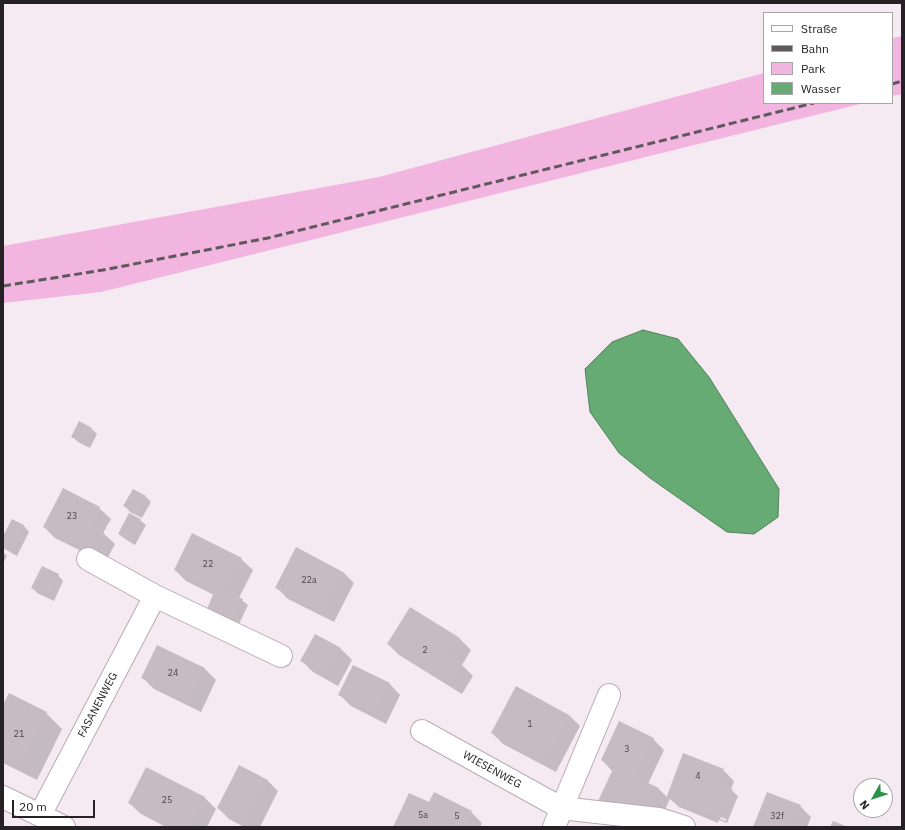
<!DOCTYPE html>
<html>
<head>
<meta charset="utf-8">
<style>
  body { margin:0 }
  #map { position:relative; width:905px; height:830px; overflow:hidden; background:#f6eaf2; font-family:"IBM Plex Sans",sans-serif }
  canvas { display:block }
  .frame { position:absolute; inset:0; border:4px solid #262124; pointer-events:none }
  .legend { position:absolute; left:763px; top:12px; width:130px; height:92px; box-sizing:border-box; background:#fff; border:1px solid #a8a6a7; margin:0; padding:5px 7px; list-style:none; font-size:12px; color:#262124 }
  .legend li { display:flex; align-items:center; gap:8px; height:20px }
  .legend b { width:20px; border:1px solid #a8a6a7 }
  .north { position:absolute; left:853px; top:778px; width:40px; height:40px; box-sizing:border-box; background:#fff; border:1px solid #a8a6a7; border-radius:50%; rotate:231deg; font-size:11px; font-weight:700; line-height:16px; text-align:center; color:#262124 }
  .north::after { content:''; display:block; margin:auto; width:14px; height:18px; background:#2a934a; clip-path:polygon(50% 0,100% 100%,50% 72%,0 100%) }
  .scale { position:absolute; left:12px; top:800px; width:83px; height:18px; box-sizing:border-box; border:2px solid #262124; border-top:0; padding-left:5px; font-size:12px; line-height:14px; white-space:nowrap; color:#262124; -webkit-text-stroke:3px #fff; paint-order:stroke }
</style>
</head>
<body>
<div id="map">
<canvas width="905" height="830"></canvas>
<div class="frame"></div>
<ul class="legend">
<li><b style="height:5px;background:#fff"></b>Straße</li>
<li><b style="height:5px;background:#5f595d"></b>Bahn</li>
<li><b style="height:11px;background:#f2b5df"></b>Park</li>
<li><b style="height:11px;background:#66aa74"></b>Wasser</li>
</ul>
<div class="north">N</div>
<div class="scale">20 m</div>
</div>
<script>
const ctx = document.querySelector('canvas').getContext('2d');
ctx.lineJoin = 'round';
function fill(path, color) { ctx.fillStyle = color; ctx.fill(path, 'evenodd'); }
const shape = rows => new Path2D(rows.map(r => 'M' + r).join(''));
function strokePath(path, color, width, dash) { ctx.strokeStyle = color; ctx.lineWidth = width; ctx.lineCap = dash ? 'butt' : 'round'; ctx.setLineDash(dash || []); ctx.stroke(path); }
function label(font, color, halo, rows, align = 'center') {
  ctx.font = font + ' "IBM Plex Sans",sans-serif'; ctx.lineWidth = 3.5; ctx.setLineDash([]); ctx.textBaseline = 'middle'; ctx.strokeStyle = halo; ctx.fillStyle = color; for (const [text, x, y, turn = 0] of rows) {
    ctx.save(); ctx.translate(x, y); ctx.rotate((+turn || 0) * Math.PI / 180); ctx.textAlign = isNaN(turn) ? turn : align; if (halo) ctx.strokeText(text, 0, 0); ctx.fillText(text, 0, 0); ctx.restore();
  }
}
fill(shape([
  [902,36,902,94,892,96,892,38],
  [764,73,764,103,864,103,101,292,3,303,3,246,379,177]
]), '#f2b5df');
const water = shape([
  [643,330,678,339,709,377,779,489,778,517,754,534,727,532,650,478,619,453,590,412,585,369,612,342,643,330]
]);
fill(water, '#66aa74');
strokePath(water, '#53815c', 1);
fill(shape([
  [92,429,97,434,90,448,78,442,72,436],
  [145,496,151,502,142,518,130,512,125,506],
  [99,508,111,519,103,533,115,544,105,563,55,538,44,527],
  [12,520,24,526,29,532,17,556,3,548,3,538],
  [140,520,146,525,135,545,125,539,119,534],
  [3,552,7,556,3,563],
  [241,559,253,570,239,598,248,605,238,626,213,614,214,595,186,581,175,570],
  [343,572,354,583,334,622,288,599,276,587],
  [58,575,63,581,54,601,37,593,32,587],
  [410,608,460,639,471,650,462,665,473,676,462,694,399,655,388,644],
  [315,635,341,649,352,660,338,686,313,672,302,661],
  [205,669,216,680,201,712,154,689,143,678],
  [389,683,400,695,386,724,351,706,340,695],
  [3,708,46,713,62,729,37,780,3,763],
  [569,715,580,726,556,772,503,744,492,733],
  [653,739,664,750,648,784,659,789,667,797,684,755,723,770,734,781,731,790,738,796,727,823,719,820,718,823,679,807,670,799,659,822,602,760],
  [720,817,726,819,726,821,720,819],
  [147,768,205,798,216,809,207,827,166,827,141,814,129,803],
  [267,780,278,791,260,827,244,827,229,819,218,808],
  [429,804,471,812,482,823,480,827,394,827],
  [800,806,811,817,807,827,754,827]
]), '#0003');
fill(shape([
  [79,421,92,428,84,443,71,437],
  [63,488,100,507,91,525,104,532,93,553,43,527],
  [133,489,146,496,137,513,123,506],
  [129,513,141,519,130,541,118,534],
  [12,519,24,525,11,552,3,547,3,536],
  [192,533,242,558,226,591,243,599,232,621,207,609,215,590,174,570],
  [296,547,343,572,322,612,275,588],
  [42,566,59,574,48,596,31,588],
  [410,607,460,638,449,656,462,664,450,684,387,644],
  [315,634,341,648,327,676,300,661],
  [157,645,205,668,189,701,141,678],
  [353,665,390,683,375,713,338,695],
  [516,686,569,715,544,762,491,733],
  [9,693,47,712,21,764,3,755,3,705],
  [619,721,654,738,635,777,659,788,648,812,598,801,614,767,601,760],
  [683,753,724,769,718,784,733,790,721,818,667,796],
  [239,765,268,780,245,823,217,808],
  [146,767,205,797,190,827,175,827,128,803],
  [434,792,472,811,467,821,478,827,393,827,409,793,429,802],
  [767,792,801,805,792,827,753,827],
  [833,821,848,827,830,827]
]), '#c7bbc3');
const minor = shape([
  [88,559,155,596,281,656],
  [422,731,561,808,659,819,684,827],
  [3,797,64,827],
  [40,815,155,596],
  [554,827,609,695]
]);
strokePath(minor, '#b8acb4', 24);
strokePath(minor, '#fff', 22);
strokePath(shape([
  [892,84,902,81],
  [3,286,103,270,268,238,814,103]
]), '#5f595d', 3, [8, 4]);
label('9px', '#4e484c', null, [
  ["23",72,516],
  ["22",208,564],
  ["22a",309,580],
  ["2",425,650],
  ["24",173,673],
  ["1",530,724],
  ["21",19,734],
  ["3",627,749],
  ["4",698,776],
  ["25",167,800],
  ["5a",423,815],
  ["5",457,816],
  ["32f",777,816]
]);
label('11px', '#262124', '#fff', [
  ["FASANENWEG",98,705,-62],
  ["WIESENWEG",492,770,29]
]);
</script>
</body>
</html>
